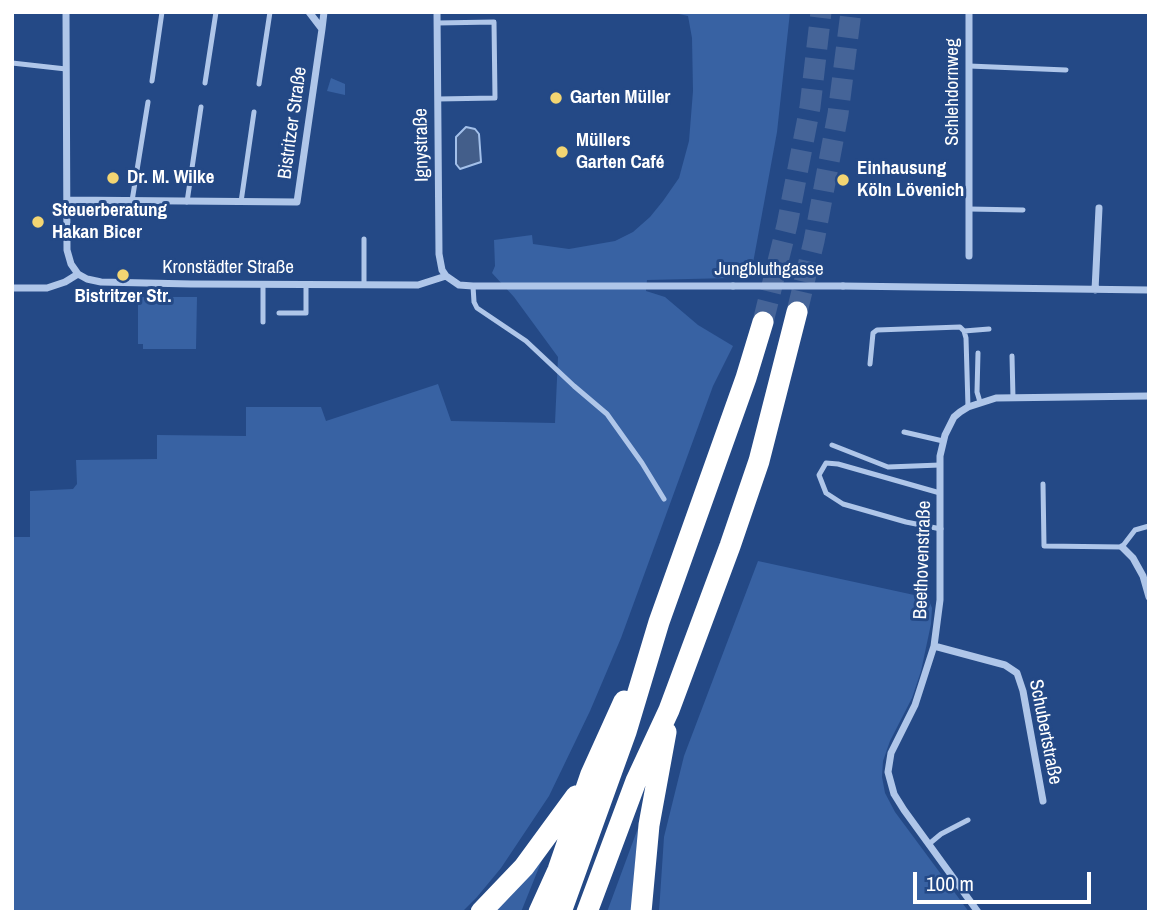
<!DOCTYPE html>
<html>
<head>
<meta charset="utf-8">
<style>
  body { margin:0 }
  #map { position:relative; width:1161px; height:924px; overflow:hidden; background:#244986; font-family:"Archivo Narrow",sans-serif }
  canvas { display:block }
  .frame { position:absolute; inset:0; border:14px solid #fff; pointer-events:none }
  .scale { position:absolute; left:913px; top:872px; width:178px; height:32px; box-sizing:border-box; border:4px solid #fff; border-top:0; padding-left:9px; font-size:21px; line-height:24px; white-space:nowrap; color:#fff; -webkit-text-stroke:5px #244986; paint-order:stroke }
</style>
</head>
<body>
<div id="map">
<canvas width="1161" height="924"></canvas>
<div class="frame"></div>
<div class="scale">100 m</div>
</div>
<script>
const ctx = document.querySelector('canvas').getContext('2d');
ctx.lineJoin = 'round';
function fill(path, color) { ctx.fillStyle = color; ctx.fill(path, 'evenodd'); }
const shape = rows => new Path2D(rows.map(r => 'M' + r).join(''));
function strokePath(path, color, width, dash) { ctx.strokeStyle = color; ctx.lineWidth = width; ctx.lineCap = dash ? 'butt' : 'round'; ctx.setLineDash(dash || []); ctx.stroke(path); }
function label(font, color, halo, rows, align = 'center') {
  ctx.font = font + ' "Archivo Narrow",sans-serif'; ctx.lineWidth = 6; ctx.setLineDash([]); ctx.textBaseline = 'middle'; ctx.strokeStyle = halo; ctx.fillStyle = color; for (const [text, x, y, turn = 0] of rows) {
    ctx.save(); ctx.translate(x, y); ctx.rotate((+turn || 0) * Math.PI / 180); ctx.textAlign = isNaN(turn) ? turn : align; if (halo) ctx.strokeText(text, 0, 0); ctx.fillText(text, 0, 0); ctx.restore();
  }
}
fill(shape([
  [670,12,790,12,777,132,751,274,731,278,647,280,646,291,665,297,698,325,733,346,713,386,621,638,590,711,549,796,501,868,477,897,462,912,12,912,12,537,30,537,30,491,73,489,77,484,76,460,157,459,157,435,246,436,246,407,321,407,326,421,438,384,451,421,555,423,558,357,514,297,492,273,495,266,494,240,532,235,533,244,569,249,615,241,633,232,650,217,663,201,679,178,689,141,693,91,692,38,688,16],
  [331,78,345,84,345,95,327,91],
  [138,297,197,297,196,349,143,349,143,344,138,344],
  [758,561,928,598,932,608,931,624,921,671,912,698,890,741,883,761,882,777,885,793,895,812,969,912,659,912,664,837,684,756],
  [638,828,631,912,607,912],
  [544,855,521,912,494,912,510,897]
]), '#3862a3');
const water = shape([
  [466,127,475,129,479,134,481,162,460,169,456,164,456,137,466,127]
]);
fill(water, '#435e8a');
strokePath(water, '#a3c0ea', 2);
strokePath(shape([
  [797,312,814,241,838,114,851,12],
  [763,322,787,225,810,107,821,12]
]), '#456498', 21, [21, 10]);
strokePath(shape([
  [437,23,494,22,495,98,438,99],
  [12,63,66,69],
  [969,66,1066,70],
  [152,81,162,12],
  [205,83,216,12],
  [259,84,270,12],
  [132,201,148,102],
  [187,202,201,107],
  [241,202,254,112],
  [969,209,1023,210],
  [364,285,364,239],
  [473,286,474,302,477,308,526,341,574,386,607,414,642,463,664,499],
  [279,313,306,313,306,284],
  [263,322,263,284],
  [964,331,989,329],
  [978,353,977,392,980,402],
  [1012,356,1013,398],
  [870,364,873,333,877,330,960,327,964,331,966,338,968,407],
  [904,432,943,441],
  [832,445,888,467,940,465],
  [1043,484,1044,546,1122,547,1135,530,1149,526],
  [940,493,838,464,826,463,819,475,826,493,843,504,906,522,941,529],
  [929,844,941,834,968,820]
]), '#afc6e9', 5);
strokePath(shape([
  [66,12,67,250,71,264,78,274,87,279,101,282,191,284,418,285,446,276],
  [309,12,322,29,324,12],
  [437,12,439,254,442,270,446,276,459,285,473,286,733,286],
  [969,12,969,256],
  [67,200,297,202,322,29],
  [843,286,1149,290],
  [12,288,47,288,65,282,78,274],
  [1095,290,1099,208],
  [1122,547,1133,558,1143,576,1149,597],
  [934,646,1005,665,1017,673,1023,691,1043,801],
  [978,912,904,810,894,794,888,772,891,753,915,705,934,646,940,600,940,456,945,435,954,417,960,412,968,407,996,398,1149,396]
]), '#afc6e9', 7);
strokePath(shape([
  [481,912,524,867,576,796],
  [539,912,558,870,591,774,624,701],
  [561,912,626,732,659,622,746,378,763,322],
  [587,912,636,781,669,710,730,546,759,461,797,312],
  [641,912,649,825,666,732]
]), '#fff', 21);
strokePath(shape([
  [733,286,843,286]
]), '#afc6e9', 7);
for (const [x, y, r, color] of [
  [556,98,7,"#f3d572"],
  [562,152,7,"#f3d572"],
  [113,178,7,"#f3d572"],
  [843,180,7,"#f3d572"],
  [38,222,7,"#f3d572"],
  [123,275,7,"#f3d572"]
]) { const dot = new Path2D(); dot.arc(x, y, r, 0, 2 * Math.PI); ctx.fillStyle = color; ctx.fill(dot); strokePath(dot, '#244986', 2.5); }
label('19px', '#fff', '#244986', [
  ["Schlehdornweg",953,92,-90],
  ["Bistritzer Straße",293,123,-82],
  ["Ignystraße",422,145,-91],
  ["Kronstädter Straße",228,268],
  ["Jungbluthgasse",769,270],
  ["Beethovenstraße",923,560,-88],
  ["Schubertstraße",1045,732,79]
]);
label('bold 19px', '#fff', '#244986', [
  ["Garten Müller",570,98],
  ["Müllers",576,141],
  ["Garten Café",576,163],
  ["Einhausung",857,169],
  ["Köln Lövenich",857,191],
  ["Dr. M. Wilke",127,178],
  ["Steuerberatung",52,211],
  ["Hakan Bicer",52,233],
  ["Bistritzer Str.",123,297,"center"]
], 'left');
</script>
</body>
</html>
